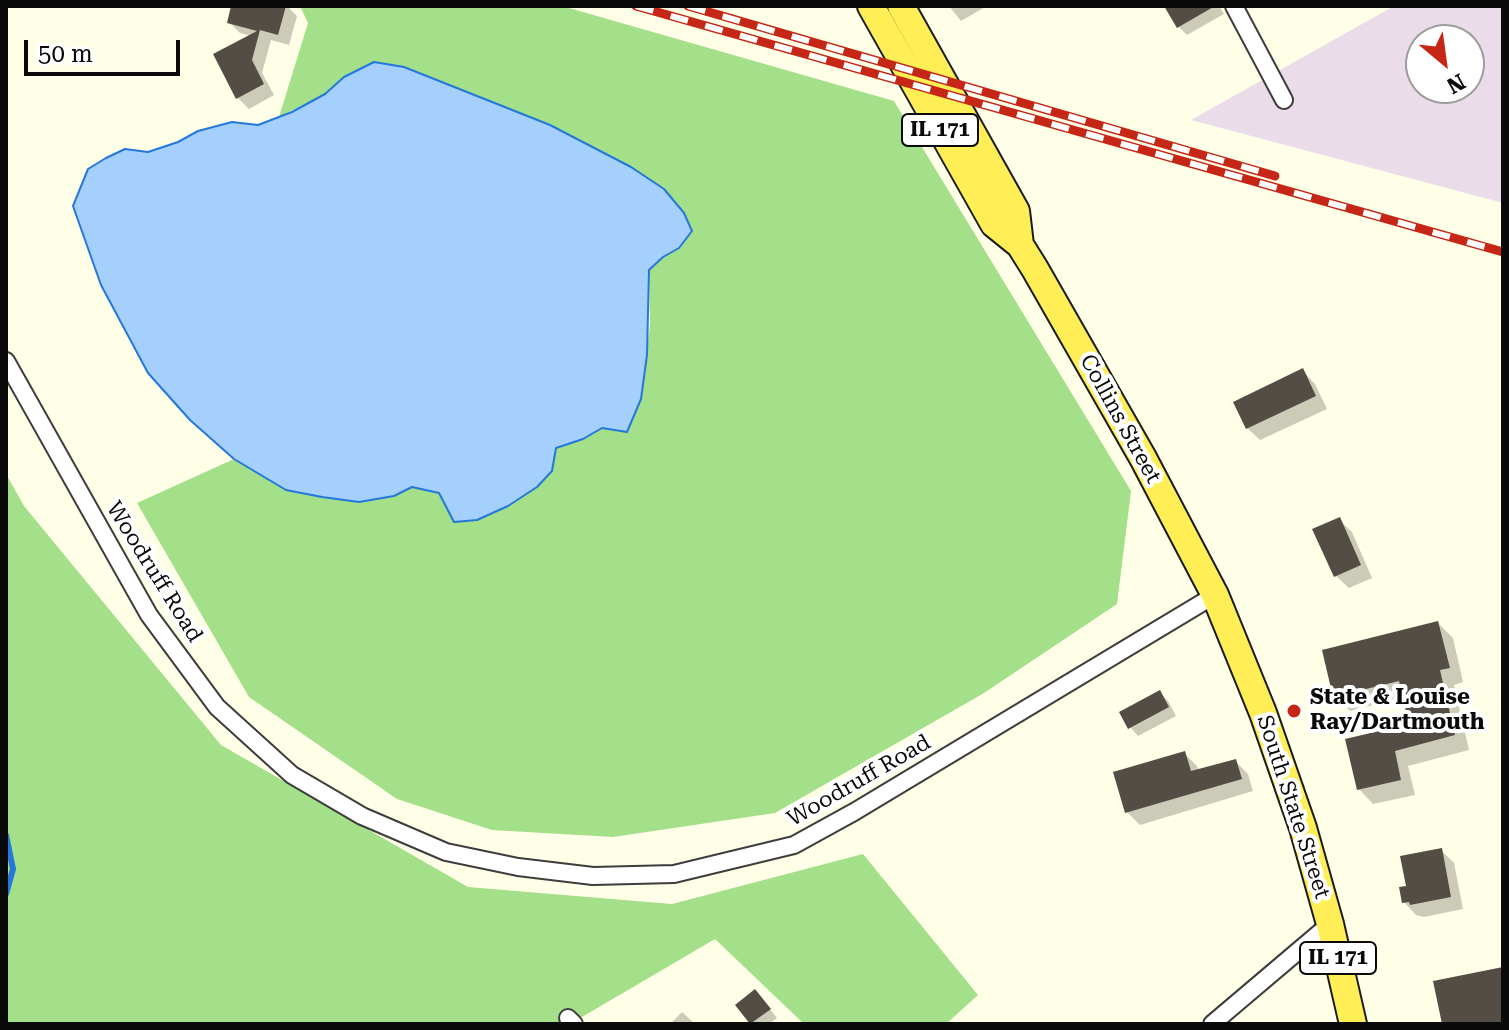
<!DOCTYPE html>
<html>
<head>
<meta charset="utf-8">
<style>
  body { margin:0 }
  #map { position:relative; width:1509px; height:1030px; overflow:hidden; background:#fffee6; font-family:"Roboto Serif",serif }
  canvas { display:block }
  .frame { position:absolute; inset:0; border:8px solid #0a0a0a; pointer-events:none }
  .north { position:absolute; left:1405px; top:24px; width:80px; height:80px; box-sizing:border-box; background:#fff; border:2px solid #9d9d9d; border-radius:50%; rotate:151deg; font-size:22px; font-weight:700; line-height:32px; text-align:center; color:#0a0a0a }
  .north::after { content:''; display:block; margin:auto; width:28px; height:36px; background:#c62615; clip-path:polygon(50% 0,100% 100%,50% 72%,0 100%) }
  .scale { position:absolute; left:24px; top:40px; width:156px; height:36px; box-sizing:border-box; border:4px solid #0a0a0a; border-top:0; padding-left:10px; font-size:24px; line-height:28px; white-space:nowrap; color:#0a0a0a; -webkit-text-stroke:6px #fff; paint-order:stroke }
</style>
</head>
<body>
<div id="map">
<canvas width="1509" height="1030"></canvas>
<div class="frame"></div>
<div class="north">N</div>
<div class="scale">50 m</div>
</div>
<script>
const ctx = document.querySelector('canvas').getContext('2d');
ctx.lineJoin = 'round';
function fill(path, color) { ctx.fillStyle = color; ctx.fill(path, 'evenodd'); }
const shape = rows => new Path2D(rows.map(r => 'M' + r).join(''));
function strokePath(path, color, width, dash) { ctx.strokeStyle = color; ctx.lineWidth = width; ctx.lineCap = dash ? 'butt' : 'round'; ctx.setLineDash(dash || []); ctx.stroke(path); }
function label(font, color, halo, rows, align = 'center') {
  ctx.font = font + ' "Roboto Serif",serif'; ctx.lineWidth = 8; ctx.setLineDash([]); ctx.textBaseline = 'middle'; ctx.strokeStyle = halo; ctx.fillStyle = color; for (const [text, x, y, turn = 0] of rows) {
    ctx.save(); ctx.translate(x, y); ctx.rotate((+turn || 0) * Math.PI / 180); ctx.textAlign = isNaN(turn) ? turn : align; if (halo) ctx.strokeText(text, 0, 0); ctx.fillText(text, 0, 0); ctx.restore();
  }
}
fill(shape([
  [1394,6,1503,6,1503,203,1191,120],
  [1421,40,1469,40,1469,88,1421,88]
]), '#ebdcea');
fill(shape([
  [300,6,562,6,894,101,1131,491,1117,604,984,693,775,813,613,837,492,830,397,799,249,697,137,503,234,459,286,490,394,496,412,487,439,493,454,522,552,471,555,448,583,439,602,428,641,399,650,325,649,270,663,257,679,248,684,213,664,189,631,167,550,125,404,67,344,77,325,94,279,117,308,23],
  [6,474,24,506,221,745,468,887,672,904,863,854,978,995,946,1024,804,1024,715,939,570,1024,6,1024]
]), '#a4df8a');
const water = shape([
  [374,62,404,67,550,125,631,167,664,189,684,213,692,231,679,248,663,257,649,270,647,355,641,399,627,432,602,428,583,439,556,448,552,471,537,487,508,506,477,520,454,522,439,493,412,487,394,496,359,502,322,497,286,490,234,459,190,420,148,373,101,285,73,206,88,169,106,158,125,149,148,152,178,142,198,131,232,122,258,125,292,112,325,94,344,77,374,62]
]);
fill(water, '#a5cffd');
strokePath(water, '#2478db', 2);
fill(shape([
  [233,6,287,6,297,16,289,45,271,40,262,73,274,95,249,109,238,98,251,36,240,33,229,22],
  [949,6,987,6,961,21],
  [1167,6,1219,6,1224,14,1187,35,1179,27],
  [1303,371,1315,384,1327,409,1260,440,1247,428],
  [1339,520,1352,532,1372,578,1349,588,1336,576],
  [1438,623,1453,638,1463,682,1454,685,1469,750,1408,766,1415,795,1373,804,1359,789,1411,726,1405,697,1350,711,1335,696],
  [1160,693,1168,701,1176,716,1138,736,1130,727],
  [1184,753,1197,766,1199,771,1235,761,1248,774,1253,791,1140,825,1127,812],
  [1441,850,1454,863,1463,909,1424,917,1416,915,1404,902,1408,888],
  [763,1000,777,1018,769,1024,752,1024,738,1005],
  [682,1012,695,1024,670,1024]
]), '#0003');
strokePath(shape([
  [6,835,13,869,6,894]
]), '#2478db', 6);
fill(shape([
  [231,6,286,6,278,35,260,30,252,60,264,84,236,99,213,54,257,31,227,23],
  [1164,6,1215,6,1177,28],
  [1303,368,1316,396,1246,429,1233,402],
  [1340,517,1361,565,1334,577,1312,529],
  [1438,621,1450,668,1440,670,1455,735,1395,751,1401,780,1357,790,1345,739,1409,724,1399,681,1333,697,1322,650],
  [1160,690,1169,707,1128,729,1119,712],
  [1185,751,1191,771,1236,759,1242,779,1125,813,1113,772],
  [1442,848,1451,897,1410,905,1409,902,1402,903,1399,887,1406,886,1400,856],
  [1503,967,1503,1024,1442,1024,1433,981],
  [755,989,771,1009,750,1024,735,1005]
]), '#534d45');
const minor = shape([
  [1234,6,1284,100],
  [6,361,149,615,217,707,292,775,362,816,446,852,518,867,593,876,674,874,794,845,854,812,1215,595],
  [568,1018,574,1024],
  [1212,1024,1330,924]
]);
const primary = shape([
  [871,6,994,224,1020,245,1035,269,1143,458,1215,595,1263,713,1303,828,1330,924,1353,1024],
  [901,6,1016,211,1020,245]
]);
strokePath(minor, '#3d3d3d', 20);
strokePath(primary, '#1b1b1b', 30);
strokePath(minor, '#fff', 16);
strokePath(primary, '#ffee56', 26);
const rail = shape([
  [636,6,1503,252],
  [688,6,1275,176]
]);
strokePath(rail, '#c62615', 9);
strokePath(rail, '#fff', 6, [18]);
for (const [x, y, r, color] of [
  [1294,711,8,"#c62615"]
]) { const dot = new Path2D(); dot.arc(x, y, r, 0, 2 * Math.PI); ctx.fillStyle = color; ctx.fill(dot); strokePath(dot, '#fff', 3); }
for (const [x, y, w] of [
  [940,130,76],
  [1338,958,76]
]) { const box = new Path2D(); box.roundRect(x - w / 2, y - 16, w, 32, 6); ctx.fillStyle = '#fff'; ctx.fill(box); strokePath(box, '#0a0a0a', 2); }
label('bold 20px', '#0a0a0a', null, [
  ["IL 171",940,130],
  ["IL 171",1338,958]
]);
label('22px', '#0a0a0a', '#fff', [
  ["Collins Street",1120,419,61],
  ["Woodruff Road",154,572,58],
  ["Woodruff Road",859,781,-30],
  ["South State Street",1293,807,72]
]);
label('bold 22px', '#0a0a0a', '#fff', [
  ["State & Louise",1310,698],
  ["Ray/Dartmouth",1310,723]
], 'left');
</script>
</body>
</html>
